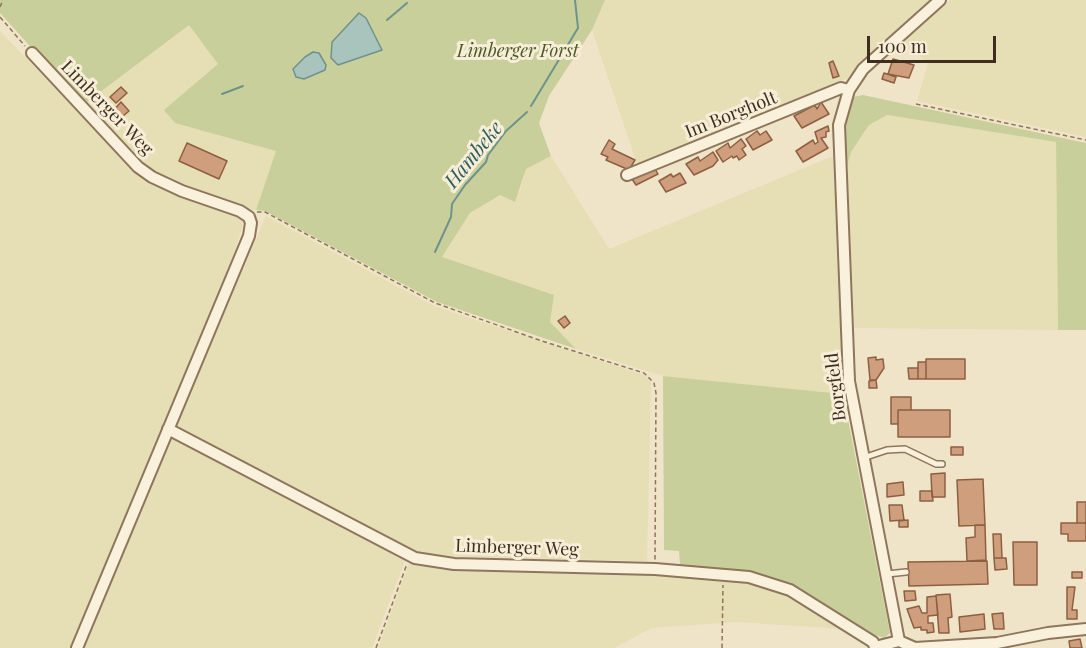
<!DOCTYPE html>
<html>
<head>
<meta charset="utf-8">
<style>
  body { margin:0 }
  #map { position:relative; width:1086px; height:648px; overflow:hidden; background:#f0e4c8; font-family:"Playfair Display",serif }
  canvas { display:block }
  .scale { position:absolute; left:867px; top:36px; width:129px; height:27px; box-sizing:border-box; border:3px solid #3d2e20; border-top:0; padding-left:8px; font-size:18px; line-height:21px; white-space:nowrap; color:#3d2e20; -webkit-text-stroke:4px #f7eed8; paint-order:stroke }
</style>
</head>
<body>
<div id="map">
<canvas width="1086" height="648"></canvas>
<div class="scale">100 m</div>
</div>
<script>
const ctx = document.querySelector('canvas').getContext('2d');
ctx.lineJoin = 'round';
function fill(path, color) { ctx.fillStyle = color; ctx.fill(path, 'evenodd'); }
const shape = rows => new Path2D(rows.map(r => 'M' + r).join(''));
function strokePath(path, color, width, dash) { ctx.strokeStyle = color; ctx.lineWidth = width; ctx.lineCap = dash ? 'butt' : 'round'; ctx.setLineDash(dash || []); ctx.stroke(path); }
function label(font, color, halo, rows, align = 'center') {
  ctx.font = font + ' "Playfair Display",serif'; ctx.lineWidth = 6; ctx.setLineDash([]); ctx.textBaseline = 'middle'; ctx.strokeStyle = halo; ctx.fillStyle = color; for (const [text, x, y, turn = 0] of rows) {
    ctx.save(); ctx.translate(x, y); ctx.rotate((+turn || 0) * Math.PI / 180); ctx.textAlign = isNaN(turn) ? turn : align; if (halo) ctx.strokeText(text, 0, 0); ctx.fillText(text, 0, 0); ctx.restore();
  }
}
fill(shape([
  [605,0,932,0,877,47,848,78,638,167,592,30],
  [950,0,1086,0,1086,137,917,101,928,64,904,41],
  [189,24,219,64,204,77,262,146,276,151,256,210,249,211,152,175,83,105],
  [0,31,132,168,239,214,244,222,226,276,72,648,0,648],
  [887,115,1056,142,1058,330,854,328,847,166,851,152,869,125],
  [551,156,609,249,833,156,843,394,663,376,576,349,550,322,442,257,470,213,500,195,520,191,526,169],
  [266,216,434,306,644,375,651,382,647,561,435,556,418,552,181,429,177,424],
  [171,438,405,560,372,648,84,648],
  [409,563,451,570,652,574,727,578,764,584,786,592,843,629,737,622,652,628,614,648,378,648]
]), '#e6deb5');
fill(shape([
  [0,0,605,0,592,30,549,96,539,123,551,156,526,169,515,202,500,195,470,213,442,257,554,295,550,322,576,349,437,302,265,211,256,210,276,151,175,123,164,110,218,64,189,25,83,105,0,13],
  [359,14,366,18,382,50,338,65,332,42],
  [305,57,325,70,304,79,297,77,293,69],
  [863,95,1086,143,1086,330,1058,330,1056,142,887,115,869,125,851,152,847,166,845,127,850,104,853,97],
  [663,376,843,394,890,633,884,638,875,635,792,585,772,577,680,564,679,551,664,550]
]), '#c9cf9b');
const water = shape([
  [359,13,366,18,382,50,338,65,331,58,332,42,359,13],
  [313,52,319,53,326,65,325,70,304,79,296,77,293,69,305,57,313,52]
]);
fill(water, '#a9c4bc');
strokePath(water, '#6f938a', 1.5);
strokePath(shape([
  [387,20,407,3],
  [222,94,243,86],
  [531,106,578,28,575,0],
  [435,252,451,217,452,204,465,185,486,162,488,155,506,131,527,112]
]), '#6f938a', 2);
const building = shape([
  [893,59,914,65,909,78,888,74,893,59],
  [833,61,839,76,833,78,829,63,833,61],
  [884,73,896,77,894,83,882,79,884,73],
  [121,87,127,93,116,103,110,97,121,87],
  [121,102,129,111,116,122,110,114,121,102],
  [757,102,760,110,746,116,742,109,757,102],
  [821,102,829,114,802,128,794,116,815,105,817,109,821,102],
  [828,126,829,131,826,132,826,137,821,138,828,148,803,162,796,151,813,140,815,144,818,142,815,132,828,126],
  [757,131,760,135,766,131,772,140,753,150,746,139,757,131],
  [741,139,746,146,742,149,746,155,739,160,737,156,733,158,732,156,723,162,716,151,728,143,730,148,741,139],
  [609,140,615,144,612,149,635,160,629,170,606,160,608,157,601,154,609,140],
  [187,143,227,161,219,179,179,161,187,143],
  [713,152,718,160,713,166,694,175,686,164,698,157,700,161,713,152],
  [654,167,658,174,636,185,632,179,654,167],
  [680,173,686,183,666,192,659,181,671,174,673,177,680,173],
  [565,316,570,323,564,328,558,321,565,316],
  [876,357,876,360,883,359,884,368,876,380,870,380,868,358,876,357],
  [926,359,965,359,965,379,926,379,926,359],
  [918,362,926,362,926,379,918,379,918,362],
  [908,368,918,368,918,379,909,379,908,368],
  [876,380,877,388,869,388,869,381,876,380],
  [891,397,911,397,911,410,898,410,898,424,891,424,891,397],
  [898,410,950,410,950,437,898,437,898,410],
  [951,447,963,447,963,455,951,455,951,447],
  [945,473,945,497,932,497,931,474,945,473],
  [983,479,985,525,959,526,957,480,983,479],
  [903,482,904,495,887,497,887,484,903,482],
  [920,491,932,491,933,501,920,501,920,491],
  [1077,502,1086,502,1086,523,1077,523,1077,502],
  [889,505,902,505,904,520,890,521,889,505],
  [908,520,908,527,899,527,899,521,908,520],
  [1061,523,1086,523,1086,541,1068,541,1068,534,1061,534,1061,523],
  [975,525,985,525,986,560,967,561,966,538,975,537,975,525],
  [993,534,1001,534,1002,558,994,558,993,534],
  [1013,542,1037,542,1037,585,1014,585,1013,542],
  [994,558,1006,558,1007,569,995,570,994,558],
  [987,561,988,584,909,586,908,562,987,561],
  [1072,572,1082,572,1082,578,1072,578,1072,572],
  [1067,587,1075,587,1072,610,1077,610,1077,619,1067,619,1067,587],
  [904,591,915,591,916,600,905,601,904,591],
  [950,594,952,617,948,618,949,633,939,633,936,595,950,594],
  [936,596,938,615,928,616,928,623,933,623,934,632,927,633,927,630,921,630,921,627,914,628,907,609,919,606,922,613,927,613,927,597,936,596],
  [1003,613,1004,629,994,629,992,614,1003,613],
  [984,614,985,629,960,632,959,617,984,614],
  [1080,639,1082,648,1070,648,1069,641,1080,639]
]);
fill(building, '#cf9f7d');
strokePath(building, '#8d5f41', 1.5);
const service = shape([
  [863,458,887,450,905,449,936,464,942,464],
  [887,574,906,572]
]);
const minor = shape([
  [32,53,138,167,152,177,182,191,240,211,249,217,251,223,249,236,77,648],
  [627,175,841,88,849,90],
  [168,429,415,558,454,564,655,569,749,577,790,590,873,642,875,647],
  [899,641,849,381,839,125,849,90,863,69,940,0],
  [875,647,899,641,915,648,997,643,1048,633,1086,629]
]);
strokePath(service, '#8d765c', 8);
strokePath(minor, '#8d765c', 14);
strokePath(shape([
  [0,7,3,0],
  [0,17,25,46],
  [916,104,1086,140],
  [257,212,265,212,435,303,542,341,644,373,654,383,656,393,655,560],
  [376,648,407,564],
  [722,648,723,585]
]), '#8d765c', 1.5, [4.5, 3]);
strokePath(service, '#faf1dc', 5);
strokePath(minor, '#faf1dc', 10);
label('italic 18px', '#4d5a26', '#f7eed8', [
  ["Limberger Forst",518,51]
]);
label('18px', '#3d2e20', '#f7eed8', [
  ["Limberger Weg",107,108,46],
  ["Im Borgholt",731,115,-22],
  ["Borgfeld",836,387,-97],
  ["Limberger Weg",517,548,2]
]);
label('italic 20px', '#2f5d5a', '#f7eed8', [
  ["Hambeke",474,155,-51]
]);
</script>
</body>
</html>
